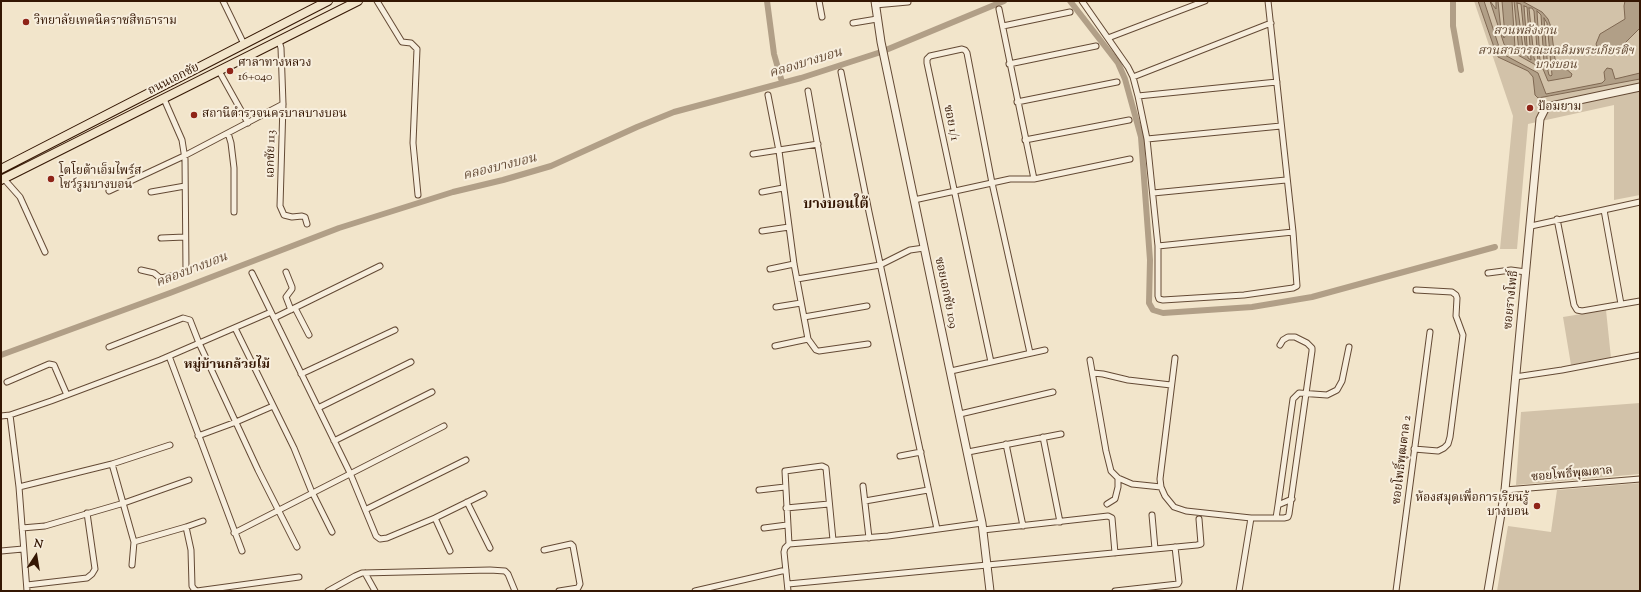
<!DOCTYPE html>
<html>
<head>
<meta charset="utf-8">
<style>
  body { margin:0 }
  #map { position:relative; width:1641px; height:592px; overflow:hidden; background:#f2e5cb; font-family:"Sorts Mill Goudy",serif }
  canvas { display:block }
  .frame { position:absolute; inset:0; border:2px solid #341603; pointer-events:none }
  .north { position:absolute; left:16px; top:536px; width:40px; height:40px; -webkit-text-stroke:3px #f7eedd; paint-order:stroke; rotate:12deg; font-size:11px; font-weight:700; line-height:16px; text-align:center; color:#341603 }
  .north::after { content:''; display:block; margin:auto; width:14px; height:18px; background:#341603; clip-path:polygon(50% 0,100% 100%,50% 72%,0 100%) }
</style>
</head>
<body>
<div id="map">
<canvas width="1641" height="592"></canvas>
<div class="frame"></div>
<div class="north">N</div>
</div>
<script>
const ctx = document.querySelector('canvas').getContext('2d');
ctx.lineJoin = 'round';
function fill(path, color) { ctx.fillStyle = color; ctx.fill(path, 'evenodd'); }
const shape = rows => new Path2D(rows.map(r => 'M' + r).join(''));
function strokePath(path, color, width, dash) { ctx.strokeStyle = color; ctx.lineWidth = width; ctx.lineCap = dash ? 'butt' : 'round'; ctx.setLineDash(dash || []); ctx.stroke(path); }
function label(font, color, halo, rows, align = 'center') {
  ctx.font = font + ' "Sorts Mill Goudy","Noto Serif Thai",serif'; ctx.lineWidth = 4; ctx.setLineDash([]); ctx.textBaseline = 'middle'; ctx.strokeStyle = halo; ctx.fillStyle = color; for (const [text, x, y, turn = 0] of rows) {
    ctx.save(); ctx.translate(x, y); ctx.rotate((+turn || 0) * Math.PI / 180); ctx.textAlign = isNaN(turn) ? turn : align; if (halo) ctx.strokeText(text, 0, 0); ctx.fillText(text, 0, 0); ctx.restore();
  }
}
fill(shape([
  [1474,1,1640,1,1640,195,1614,200,1614,105,1528,124,1517,249,1500,249,1513,116],
  [1606,310,1611,358,1571,365,1563,317],
  [1640,403,1640,474,1516,485,1521,412],
  [1640,483,1640,591,1497,591,1508,526,1551,532,1557,490]
]), '#d2c2a9');
const water = shape([
  [1478,1,1484,1,1501,53,1538,73,1546,94,1602,83,1605,80,1604,72,1607,68,1612,69,1615,79,1640,73,1640,79,1538,98,1535,95,1533,77,1528,71,1498,57,1496,53,1478,1],
  [1490,1,1496,9,1496,1,1498,1,1501,31,1504,38,1505,36,1502,1,1512,1,1515,47,1516,50,1519,52,1514,1,1522,1,1542,12,1548,19,1551,27,1555,59,1572,74,1571,77,1548,81,1543,69,1507,49,1504,44,1490,1],
  [1517,3,1521,4,1526,53,1524,55,1517,3],
  [1524,6,1527,7,1531,60,1528,58,1524,6],
  [1529,8,1532,8,1534,11,1538,61,1536,62,1534,58,1529,8],
  [1537,11,1541,15,1544,63,1542,65,1540,61,1537,11],
  [1544,18,1547,23,1552,75,1551,76,1549,75,1548,71,1544,18],
  [1625,1,1640,1,1640,28,1620,48,1609,53,1599,52,1596,44,1600,34,1625,19,1624,6,1625,1]
]);
fill(water, '#b19f87');
strokePath(water, '#7f6852', 1);
strokePath(shape([
  [767,1,774,54,782,82],
  [1070,1,1118,63,1125,79,1141,137,1150,260,1149,303,1153,310,1163,313,1252,307,1312,297,1495,247],
  [1453,1,1453,26,1461,70],
  [1,355,170,293,339,228,453,192,503,180,551,166,637,127,674,112,801,78,881,52,1004,1]
]), '#b19f87', 6);
const minor = shape([
  [223,1,244,44],
  [377,1,402,42,411,43,417,49,413,143,418,195],
  [819,1,822,17],
  [1082,1,1128,67,1133,77,1138,96,1147,139,1158,246,1158,296,1159,299,1163,300,1244,295,1293,288,1297,286,1293,232,1268,1],
  [875,5,908,2],
  [999,9,1034,179],
  [853,23,877,19],
  [1003,26,1070,12],
  [1108,38,1205,1],
  [279,41,281,48,283,104,280,206,284,215,292,217,302,216,305,217,307,224],
  [1009,64,1096,46],
  [219,71,248,123],
  [841,72,869,212,937,529],
  [1133,77,1271,23],
  [808,91,827,198],
  [768,95,779,151,794,264,808,339,816,350,819,351,868,344],
  [1138,96,1277,82],
  [1017,102,1117,82],
  [228,133,231,143,234,168,234,212],
  [1147,139,1281,126],
  [1025,140,1129,120],
  [753,154,818,144],
  [4,179,20,197,45,252],
  [109,191,184,156,283,104],
  [151,192,185,186],
  [762,192,783,188],
  [1153,193,1286,180],
  [914,200,1010,179,1034,179,1130,159],
  [1604,210,1621,304],
  [1557,219,1574,305,1577,310,1582,311,1640,301],
  [1531,226,1640,202],
  [762,231,789,227],
  [161,238,185,237],
  [1158,246,1293,232],
  [770,269,794,264],
  [141,270,154,273,160,278,183,274,186,271,185,159,182,140,164,99],
  [286,272,292,287,292,289,286,297,291,310],
  [252,273,350,473,376,536,380,539,387,538,435,518,484,494],
  [1488,273,1511,270,1526,272],
  [797,279,880,265,910,250,924,248],
  [776,307,801,303],
  [295,308,309,335],
  [804,317,867,306],
  [274,318,380,266],
  [235,328,294,448,311,490,332,532],
  [775,346,808,339],
  [109,347,183,318,190,320,199,343,258,470,297,547],
  [169,356,242,551],
  [1175,358,1160,479,1161,487,1165,496,1174,507,1186,511,1251,518],
  [1090,360,1106,451,1111,471,1118,478,1132,484,1161,487],
  [991,362,927,63,927,59,930,56,962,49,965,50,967,53,992,183,1030,353],
  [951,371,1045,350],
  [1093,373,1103,374,1128,380,1171,385],
  [301,374,395,330],
  [1515,377,1562,370,1640,355],
  [7,382,49,364,54,365,67,395],
  [318,408,411,362],
  [960,414,1053,392],
  [10,415,19,487,27,591],
  [1,416,10,415,51,401,160,360,271,312],
  [198,436,236,422,273,406],
  [1043,437,1060,522],
  [334,441,432,392],
  [1006,444,1023,526],
  [1414,449,1438,451,1444,448,1448,444,1450,437,1463,335,1456,316,1457,298,1456,295,1452,292,1416,290],
  [968,452,1061,434],
  [900,456,921,452],
  [112,464,134,542,132,565],
  [863,486,869,538],
  [19,487,112,464,170,445],
  [759,490,785,487],
  [1505,490,1640,479],
  [865,501,928,490],
  [467,502,490,548],
  [1107,504,1115,499,1118,487,1118,478],
  [1278,505,1293,399,1299,393,1327,395,1337,390,1342,381,1349,347],
  [786,508,829,504],
  [367,509,466,460],
  [1152,515,1155,549],
  [435,518,450,551],
  [1276,518,1278,505,1292,499],
  [186,527,191,550,192,586,194,589,197,591,299,577],
  [22,528,45,526,124,503,189,480],
  [764,528,787,525],
  [983,530,1108,516,1112,518,1115,553],
  [234,533,444,426],
  [134,542,186,527,203,521],
  [789,544,785,471,822,466,826,468,833,540],
  [544,550,571,544,573,546,580,584,578,588,559,591],
  [1,551,23,549],
  [365,573,375,591],
  [788,584,1197,545,1201,544,1199,519],
  [27,585,87,578,92,574,95,569,87,513],
  [328,591,355,576,362,573,490,570,505,571,508,574,515,591],
  [695,591,786,570],
  [788,591,784,552,785,548,789,544,888,536,982,523],
  [1115,591,1178,584,1179,582,1175,547],
  [1239,591,1251,518,1284,518,1288,517,1289,514,1312,351,1312,348,1307,343,1295,337,1288,337,1283,340,1280,345],
  [1396,591,1430,332]
]);
const tertiary = shape([
  [875,1,881,42,982,523,990,591],
  [1488,591,1505,490,1540,119,1545,109,1551,106,1640,87]
]);
const primary = shape([
  [1,169,328,1],
  [1,180,358,1]
]);
strokePath(minor, '#644a35', 7);
strokePath(tertiary, '#644a35', 9);
strokePath(primary, '#341603', 10);
strokePath(minor, '#f7eedd', 5);
strokePath(tertiary, '#f7eedd', 7);
strokePath(primary, '#f2e5cb', 8);
for (const [x, y, r, color] of [
  [26,22,4,"#8f2418"],
  [230,71,4,"#8f2418"],
  [1530,108,4,"#8f2418"],
  [194,115,4,"#8f2418"],
  [51,179,4,"#8f2418"],
  [1537,506,4,"#8f2418"]
]) { const dot = new Path2D(); dot.arc(x, y, r, 0, 2 * Math.PI); ctx.fillStyle = color; ctx.fill(dot); strokePath(dot, '#f7eedd', 1.5); }
label('12px', '#341603', '#f7eedd', [
  ["วิทยาลัยเทคนิคราชสิทธาราม",34,22],
  ["ศาลาทางหลวง",238,64],
  ["16+040",238,78],
  ["ป้อมยาม",1538,108],
  ["สถานีตำรวจนครบาลบางบอน",202,115],
  ["โตโยต้าเอ็มไพร์ส",59,172],
  ["โชว์รูมบางบอน",59,186],
  ["ห้องสมุดเพื่อการเรียนรู้",1529,499,"right"],
  ["บางบอน",1529,513,"right"]
], 'left');
label('italic 12px', '#634a35', '#f7eedd', [
  ["สวนพลังงาน",1525,32],
  ["สวนสาธารณะเฉลิมพระเกียรติฯ",1556,52],
  ["บางบอน",1556,66]
]);
label('12px', '#341603', '#f7eedd', [
  ["ถนนเอกชัย",174,80,-27],
  ["ซอย 1/1",950,123,78],
  ["เอกชัย 113",272,154,-89],
  ["ซอยเอกชัย 109",945,293,78],
  ["ซอยรางโพธิ์",1512,300,-84],
  ["ซอยโพธิ์พุฒตาล 2",1403,460,-83],
  ["ซอยโพธิ์พุฒตาล",1572,475,-5]
]);
label('italic 13px', '#664d38', '#f7eedd', [
  ["คลองบางบอน",806,64,-17],
  ["คลองบางบอน",500,168,-14],
  ["คลองบางบอน",192,271,-21]
]);
label('bold 13px', '#341603', '#f7eedd', [
  ["หมู่บ้านกล้วยไม้",227,366]
]);
label('bold 14px', '#341603', '#f7eedd', [
  ["บางบอนใต้",836,206]
]);
</script>
</body>
</html>
